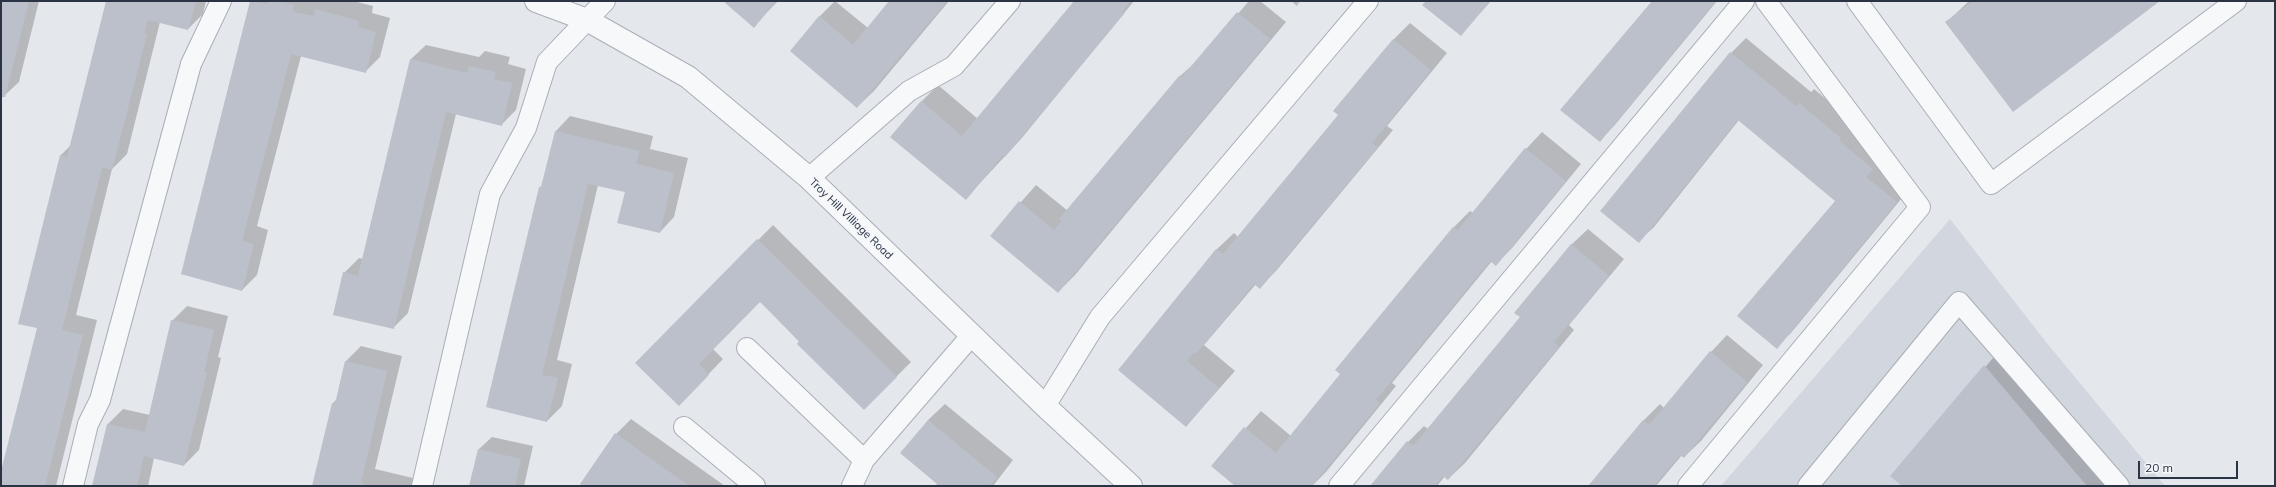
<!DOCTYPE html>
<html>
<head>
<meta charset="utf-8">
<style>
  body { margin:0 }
  #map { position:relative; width:2276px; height:487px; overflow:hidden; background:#e4e7ec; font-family:Mulish,sans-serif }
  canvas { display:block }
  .frame { position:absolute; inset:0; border:2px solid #2b3445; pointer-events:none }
  .scale { position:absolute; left:2138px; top:461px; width:100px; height:18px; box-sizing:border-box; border:2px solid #2b3445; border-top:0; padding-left:5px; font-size:12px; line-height:14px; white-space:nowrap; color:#2b3445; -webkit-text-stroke:3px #f4f6f9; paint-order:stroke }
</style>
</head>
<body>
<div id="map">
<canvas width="2276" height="487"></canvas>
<div class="frame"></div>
<div class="scale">20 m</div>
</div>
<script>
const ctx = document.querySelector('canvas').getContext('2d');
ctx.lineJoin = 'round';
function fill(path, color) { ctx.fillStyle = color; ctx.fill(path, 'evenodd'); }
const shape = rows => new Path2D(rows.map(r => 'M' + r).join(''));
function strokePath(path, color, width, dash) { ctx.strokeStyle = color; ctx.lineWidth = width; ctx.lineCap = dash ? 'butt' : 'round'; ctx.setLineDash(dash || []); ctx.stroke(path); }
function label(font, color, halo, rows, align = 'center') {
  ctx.font = font + ' Mulish,sans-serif'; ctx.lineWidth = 3.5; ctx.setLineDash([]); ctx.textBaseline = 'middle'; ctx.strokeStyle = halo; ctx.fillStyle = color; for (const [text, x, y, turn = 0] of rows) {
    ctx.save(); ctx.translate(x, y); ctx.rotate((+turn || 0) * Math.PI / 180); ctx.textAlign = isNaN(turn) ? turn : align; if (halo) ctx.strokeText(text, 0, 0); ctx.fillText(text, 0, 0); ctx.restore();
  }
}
fill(shape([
  [1950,219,2046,342,2165,486,1721,486]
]), '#d2d6de');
fill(shape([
  [1,1,39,1,19,82,4,96,1,95],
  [108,1,206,1,203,14,188,29,160,22,127,154,112,169,76,315,97,320,56,486,1,486,1,475,38,327,19,323,61,155,71,145],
  [251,1,353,1,373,6,372,13,390,18,380,57,365,72,301,56,257,226,268,230,257,275,242,290,182,274],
  [724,1,778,1,754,26],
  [835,1,868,28,891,1,949,1,874,91,857,107,819,17],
  [1075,1,1134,1,1021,139,966,198,921,102,938,85,978,119],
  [1249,1,1260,1,1286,22,1075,275,1058,292,991,236,1036,185,1068,211,1179,77,1197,61],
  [1427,1,1491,1,1461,35],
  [1653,1,1717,1,1614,126,1600,140],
  [1969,1,2159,1,1947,22],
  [1410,23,1447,53,1387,126,1393,130,1276,271,1260,287,1256,284,1204,345,1235,371,1186,426,1119,370,1217,249,1234,233,1238,237,1339,115,1334,111,1394,39],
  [1746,38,1811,92,1814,89,1855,123,1911,187,1791,333,1776,347,1837,201,1739,120,1654,227,1639,241,1731,53],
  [426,45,479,57,485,51,510,57,508,64,526,69,516,110,501,125,456,114,408,313,393,328,344,273,359,258,363,259,411,59],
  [570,116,653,136,650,149,688,158,674,217,660,232,626,191,598,185,557,360,572,364,562,406,547,421,487,406,540,187,543,184,556,131],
  [1542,132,1581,164,1512,248,1496,264,1492,261,1392,383,1396,386,1326,472,1312,486,1236,486,1212,466,1261,411,1291,436,1342,374,1337,370,1454,227,1470,211,1473,213,1526,149],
  [773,225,911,362,864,409,760,301,713,349,723,359,679,405,636,363],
  [1588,229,1624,259,1569,325,1574,330,1465,463,1448,479,1445,476,1437,486,1372,486,1408,442,1424,426,1428,429,1521,317,1571,245],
  [187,306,228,316,218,357,221,358,199,450,184,465,154,458,148,486,93,486,108,424,123,409,150,415,172,321],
  [1727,335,1763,365,1701,441,1684,457,1682,455,1656,486,1589,486,1644,420,1660,404,1664,408,1711,352],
  [361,346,402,356,375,469,413,478,411,486,313,486,333,403,337,399,346,361],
  [1999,351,2115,486,1904,486,1892,476],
  [945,404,1013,460,993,486,937,486,938,484,928,420],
  [631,419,725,486,584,486,616,434],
  [492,437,533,446,524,486,470,486,479,449]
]), '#0003');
fill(shape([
  [1,1,29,1,5,97,1,97],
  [106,1,196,1,188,30,148,20,144,33,147,34,112,170,102,167,62,330,83,335,45,486,1,486,1,471,37,328,18,324,60,155,67,157],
  [250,1,267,4,268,1,280,1,294,5,293,12,314,16,315,9,359,21,358,27,376,32,366,73,291,54,242,241,254,244,242,291,181,274],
  [723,1,776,1,754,28],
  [889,1,947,1,857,108,790,51,819,16,853,45],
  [1074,1,1131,1,1122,12,1124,14,1005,157,1003,155,966,200,890,137,921,101,962,136],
  [1291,1,1300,1,1297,6],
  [1426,1,1490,1,1461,36,1422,5],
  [1652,1,1716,1,1600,142,1560,110],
  [1973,1,2160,1,2013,112,1945,22],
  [1237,12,1270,39,1058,293,990,236,1019,201,1054,230,1062,221,1059,219,1179,76,1181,78],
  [1393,39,1431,70,1372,143,1378,147,1260,289,1254,284,1196,354,1194,352,1187,361,1219,388,1186,427,1118,370,1216,249,1223,254,1338,115,1333,111],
  [1730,52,1796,106,1799,103,1841,138,1839,141,1873,169,1866,177,1897,202,1777,349,1737,316,1835,201,1738,120,1639,243,1600,211],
  [410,59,467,73,469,66,496,72,494,79,512,83,502,126,446,112,394,329,333,315,343,272,358,276],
  [555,131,639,151,636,164,674,173,660,233,617,223,625,192,588,184,542,375,558,378,547,422,486,407,539,187,541,187],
  [1525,148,1566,181,1496,266,1490,261,1376,400,1380,403,1312,486,1235,486,1211,466,1244,427,1276,453,1340,374,1335,370,1453,227,1458,230],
  [757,239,897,377,864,410,797,344,799,341,760,302,699,364,709,375,679,406,635,363],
  [1571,244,1609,276,1554,342,1559,347,1448,480,1443,476,1435,486,1370,486,1407,441,1413,446,1520,317,1514,313],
  [171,320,214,330,204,372,207,372,184,466,144,456,137,486,92,486,107,424,145,432],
  [1710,351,1747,382,1684,458,1680,455,1654,486,1588,486,1643,420,1649,425],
  [345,361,387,371,361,483,370,486,312,486,332,403,335,404],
  [1984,365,2087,486,1902,486,1890,476],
  [928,420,997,477,990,486,935,486,937,484,900,453],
  [615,433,689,486,582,486,580,484],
  [478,449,521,459,515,486,469,486]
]), '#bbc0ca');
const service = shape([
  [1857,1,1991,184,2236,1],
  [809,178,909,91,954,66,1010,1],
  [747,348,864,460],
  [1045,406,1100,317,1368,1],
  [684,427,755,486],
  [73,486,88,424,100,400,191,64,221,1],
  [422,486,490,194,526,128,547,62,605,1],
  [852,486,864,460,971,336],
  [1339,486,1744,1],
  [1688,486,1920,207,1766,1],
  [1808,486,1959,302,2119,486]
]);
const minor = shape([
  [536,1,587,20,688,77,809,178,1045,406,1131,486]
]);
strokePath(service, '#a9aeb7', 22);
strokePath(minor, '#a9aeb7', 24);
strokePath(service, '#f7f8fa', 20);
strokePath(minor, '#f7f8fa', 22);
label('11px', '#2b3445', '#f4f6f9', [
  ["Troy Hill Villiage Road",851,219,44]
]);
</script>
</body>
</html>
